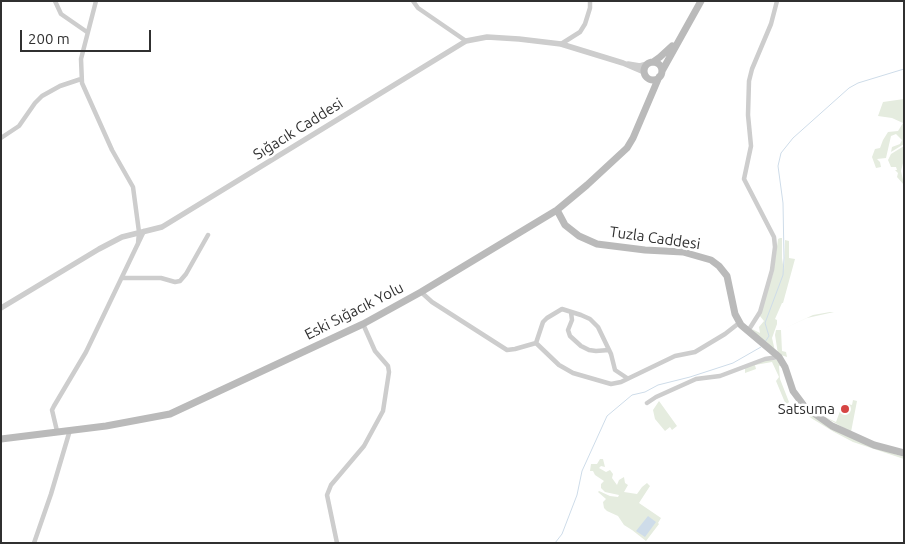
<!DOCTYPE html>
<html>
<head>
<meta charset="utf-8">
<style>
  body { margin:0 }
  #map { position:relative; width:905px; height:544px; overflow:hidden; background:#fff; font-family:Ubuntu,sans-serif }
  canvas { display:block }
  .frame { position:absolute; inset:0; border:2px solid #303030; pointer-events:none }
  .scale { position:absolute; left:20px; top:30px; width:131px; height:22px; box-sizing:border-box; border:2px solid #303030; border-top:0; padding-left:6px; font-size:15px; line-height:18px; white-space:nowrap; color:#303030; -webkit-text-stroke:4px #fff; paint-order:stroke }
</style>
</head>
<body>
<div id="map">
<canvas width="905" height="544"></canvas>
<div class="frame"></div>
<div class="scale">200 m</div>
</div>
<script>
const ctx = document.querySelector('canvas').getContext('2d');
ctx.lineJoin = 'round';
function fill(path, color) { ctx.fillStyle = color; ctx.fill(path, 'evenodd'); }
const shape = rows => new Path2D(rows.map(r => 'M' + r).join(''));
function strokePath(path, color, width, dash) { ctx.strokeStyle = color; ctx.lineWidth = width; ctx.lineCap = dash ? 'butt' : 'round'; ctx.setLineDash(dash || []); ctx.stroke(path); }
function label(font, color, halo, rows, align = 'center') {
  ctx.font = font + ' Ubuntu,sans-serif'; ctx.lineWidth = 5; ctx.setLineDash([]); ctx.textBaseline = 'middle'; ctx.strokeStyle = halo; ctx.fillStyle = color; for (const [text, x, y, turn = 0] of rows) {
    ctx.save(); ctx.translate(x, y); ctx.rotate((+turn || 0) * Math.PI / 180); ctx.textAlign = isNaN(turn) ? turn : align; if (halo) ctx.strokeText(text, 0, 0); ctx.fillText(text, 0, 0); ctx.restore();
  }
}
fill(shape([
  [904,99,904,144,891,152,892,147,900,144,902,140,896,134,891,136,886,158,877,159,880,162,881,167,876,168,872,157,875,149,880,148,883,140,888,132,898,131,903,123,892,118,878,116,883,102],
  [904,146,904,159,901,171,904,185,897,177,898,173,895,170,897,170,896,167,891,167,888,160,891,154],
  [780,238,782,238,782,258,784,271,785,240,789,241,789,258,795,259,783,303,782,303,775,319,777,320,777,324,772,338,775,351,754,335,752,329,760,333,759,327,764,321,759,315,773,274,778,239],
  [830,312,834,312,807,318,781,330,782,351,786,352,787,357,778,354,775,335,776,330,781,330,813,315],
  [764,360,777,360,783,365,779,366,780,379,789,402,786,405,776,381,779,377,772,362,755,365,756,369,745,373,745,368],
  [853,400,857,401,851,432,823,416,836,422,843,403,852,405],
  [659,401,677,426,672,430,670,427,665,431,655,419,653,410],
  [805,410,870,446,904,457,904,459,853,442,834,432,811,418,804,411],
  [600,459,603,459,605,467,601,466,599,468,606,472,610,470,613,474,612,478,617,485,619,480,624,477,625,483,628,485,624,492,637,494,642,487,647,483,650,486,639,503,661,518,658,523,659,524,646,541,632,530,624,525,618,516,607,511,604,508,603,502,606,499,598,492,599,491,610,496,618,497,619,495,605,492,601,488,601,484,604,481,595,475,593,471,590,471,591,464,597,464]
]), '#e5ecdf');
fill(shape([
  [648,516,656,522,645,537,636,531]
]), '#cedce9');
strokePath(shape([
  [765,342,769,336,765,323,783,275,784,258,783,203,778,166,781,153,793,138,849,88,858,83,904,69],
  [555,543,562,534,577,495,582,471,607,416,632,395,645,392,658,385,690,377,733,363,761,347]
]), '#cedce9', 1);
strokePath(shape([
  [55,1,61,14,87,32],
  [96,1,81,59,82,83,112,150,133,187,139,232,138,244],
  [413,1,418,8,466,41],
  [561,44,580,32,585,24,590,8,590,1],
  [1,138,19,126,35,103,42,96,60,86,81,79],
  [123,278,161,278,175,282,180,281,186,274,208,235],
  [421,292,432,302,507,350,515,349,536,343,559,365,573,373,611,384,621,382,675,356,695,352,725,334,739,323],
  [571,312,572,320,568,330,570,336,581,346,589,350,596,351,609,350],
  [748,331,760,312,772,270,775,247,774,237,744,179,751,146,748,115,749,81,752,69,771,24,777,1],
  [536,343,543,322,547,318,562,309,581,315,590,319,598,327,611,354,615,370,627,378],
  [647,403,656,397,696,379,720,376,765,359,778,357],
  [57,431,52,410,54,406,86,352,144,231],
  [34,543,51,494,70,430],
  [337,543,327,495,331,485,364,446,383,411,389,372,388,366,375,351,363,324]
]), '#cdcdcd', 4.5);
strokePath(shape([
  [628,64,640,66,647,64],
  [1,308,99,249,122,237,162,227,466,41,487,37,519,39,561,44,623,63,644,72]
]), '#cdcdcd', 5.5);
strokePath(shape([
  [653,62,660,57,672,46],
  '644 71a9 9 0 1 1 18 0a9 9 0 1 1-18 0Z',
  [662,71,701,1],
  [557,210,565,225,579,236,597,244,645,250,683,252,711,260,719,266,727,276,735,314,741,325,779,357,785,367,793,391,805,407,832,426,874,445,904,453],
  [1,439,106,426,170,414,363,324,421,292,557,210,587,185,627,148,633,138,659,77]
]), '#bababa', 7);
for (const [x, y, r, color] of [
  [845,409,5,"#d64543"]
]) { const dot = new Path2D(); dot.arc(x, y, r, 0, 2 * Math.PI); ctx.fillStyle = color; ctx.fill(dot); strokePath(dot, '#fff', 2); }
label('15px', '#303030', '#fff', [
  ["Sığacık Caddesi",298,129,-32],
  ["Tuzla Caddesi",655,238,8],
  ["Eski Sığacık Yolu",354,311,-27]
]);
label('15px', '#303030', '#fff', [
  ["Satsuma",835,409]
], 'right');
</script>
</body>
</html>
